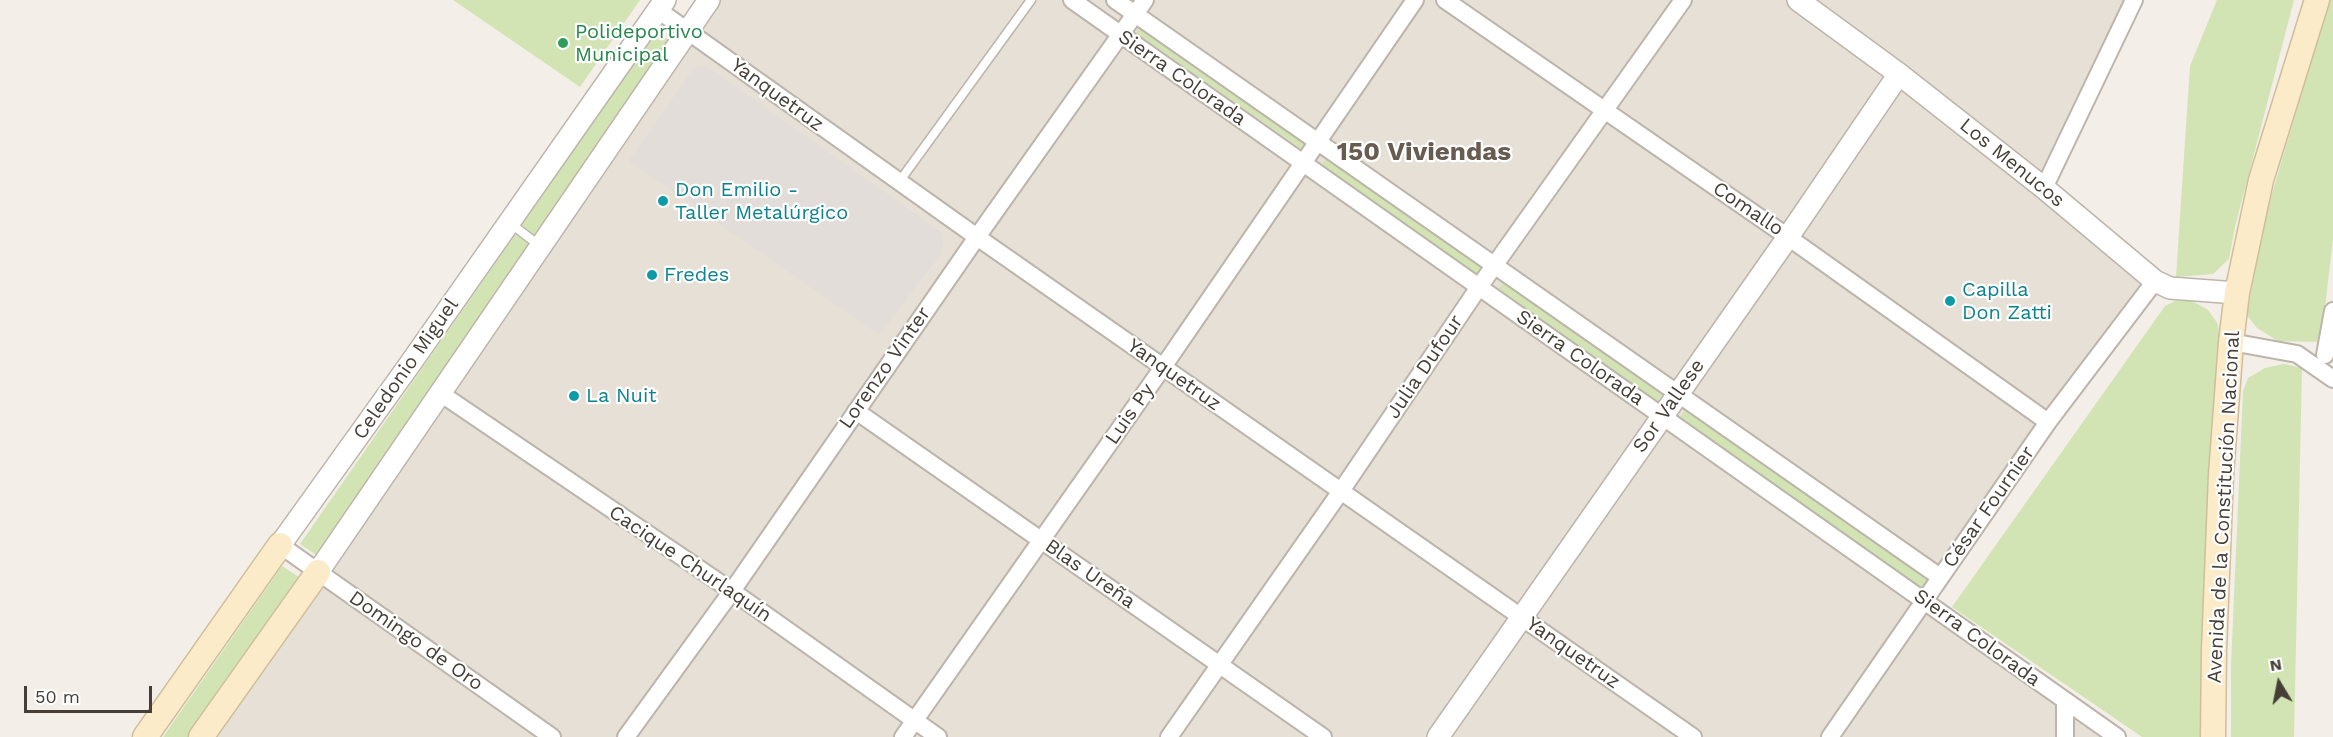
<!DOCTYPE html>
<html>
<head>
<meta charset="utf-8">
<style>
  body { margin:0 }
  #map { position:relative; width:2333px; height:737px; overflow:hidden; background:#f3eee8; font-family:"Work Sans",sans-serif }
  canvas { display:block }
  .north { position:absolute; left:2249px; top:653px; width:60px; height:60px; -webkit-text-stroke:4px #fff; paint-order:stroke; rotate:350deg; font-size:16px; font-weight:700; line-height:24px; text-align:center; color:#453f37 }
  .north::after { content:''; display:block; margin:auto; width:21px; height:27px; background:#453f37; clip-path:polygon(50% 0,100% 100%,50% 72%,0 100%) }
  .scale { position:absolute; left:24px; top:686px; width:128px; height:27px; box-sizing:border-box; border:3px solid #453f37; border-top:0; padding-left:8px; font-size:18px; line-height:21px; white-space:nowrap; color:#453f37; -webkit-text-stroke:4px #fff; paint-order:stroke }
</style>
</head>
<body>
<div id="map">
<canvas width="2333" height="737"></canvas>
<div class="north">N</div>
<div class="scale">50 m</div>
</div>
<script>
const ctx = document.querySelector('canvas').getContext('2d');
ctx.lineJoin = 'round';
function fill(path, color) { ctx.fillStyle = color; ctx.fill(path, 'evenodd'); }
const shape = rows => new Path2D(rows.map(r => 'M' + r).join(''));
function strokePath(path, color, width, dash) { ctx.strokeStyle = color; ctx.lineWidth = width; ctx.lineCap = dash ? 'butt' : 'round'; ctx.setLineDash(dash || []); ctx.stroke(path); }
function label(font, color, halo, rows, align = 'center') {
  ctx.font = font + ' "Work Sans",sans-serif'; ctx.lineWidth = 4.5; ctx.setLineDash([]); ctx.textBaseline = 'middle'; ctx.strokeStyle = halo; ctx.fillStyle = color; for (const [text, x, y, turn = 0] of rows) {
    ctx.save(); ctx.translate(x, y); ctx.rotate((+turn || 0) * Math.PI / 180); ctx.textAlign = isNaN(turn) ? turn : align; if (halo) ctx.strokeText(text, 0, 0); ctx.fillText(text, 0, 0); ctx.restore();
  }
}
fill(shape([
  [709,0,2134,0,2044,188,2155,281,1925,601,2117,737,201,737]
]), '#e6e0d6');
fill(shape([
  [707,66,941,232,943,243,941,254,879,335,629,161,694,68]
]), '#e2ddd9');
fill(shape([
  [453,0,640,0,580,87],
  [2217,0,2294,0,2235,227,2229,259,2213,274,2176,277,2190,66],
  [2329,0,2333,0,2333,239,2321,342,2278,341,2257,328,2247,315,2262,228],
  [1141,26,1307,142,1302,149,1136,33],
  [656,32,673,43,316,555,300,544],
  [1327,158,1482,268,1477,275,1322,165],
  [1504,282,1662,394,1658,401,1499,289],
  [2175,301,2192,301,2208,310,2218,324,2220,345,2209,474,2208,737,2142,737,1952,607,2165,306],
  [2284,364,2302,368,2294,737,2231,737,2231,665,2243,391,2248,378,2265,368],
  [1685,410,1931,582,1925,591,1680,418],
  [282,566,299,577,188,737,163,737]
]), '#d2e4b3');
const service = shape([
  [899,182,1031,0],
  [510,223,540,246]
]);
const minor = shape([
  [1072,0,2117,737],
  [1115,0,1940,577],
  [1445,0,1788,237,2048,422],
  [658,10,977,237,1693,737],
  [2044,188,2134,0],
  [2231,342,2297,354,2333,379],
  [2325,355,2333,311],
  [440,393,732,591,938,737],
  [856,411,1323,737],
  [280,545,552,737],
  [626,737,732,591,977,237,1145,0],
  [903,737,1163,367,1415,0],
  [1169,737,1341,491,1479,287,1683,0],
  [1830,737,2048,422,2155,281],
  [2065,737,2065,702]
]);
const tertiary = shape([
  [1798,0,1899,74,2044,188,2155,281,2170,288,2237,293],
  [280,545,410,364,665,0],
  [318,572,709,0],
  [1438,737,1788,237,1899,74]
]);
const secondary = shape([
  [145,737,280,545],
  [201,737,318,572],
  [2213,737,2214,650,2221,475,2231,342,2237,293,2261,180,2317,0]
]);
strokePath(service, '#bdb5ab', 11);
strokePath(minor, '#bdb5ab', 20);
strokePath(tertiary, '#bdb5ab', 24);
strokePath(secondary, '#cfbe9a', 27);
strokePath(service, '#fff', 8);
strokePath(minor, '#fff', 16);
strokePath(tertiary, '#fff', 21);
strokePath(secondary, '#fbebc9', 24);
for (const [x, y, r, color] of [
  [563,43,6,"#2e9e5b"],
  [663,201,6,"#0f9aa8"],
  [652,275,6,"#0f9aa8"],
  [1950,301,6,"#0f9aa8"],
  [574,396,6,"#0f9aa8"]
]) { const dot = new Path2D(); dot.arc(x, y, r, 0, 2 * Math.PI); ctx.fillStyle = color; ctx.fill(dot); strokePath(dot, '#fff', 2); }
label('20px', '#27864d', '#fff', [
  ["Polideportivo",575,32],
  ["Municipal",575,55]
], 'left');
label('20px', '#453f37', '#fff', [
  ["Sierra Colorada",1182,78,35],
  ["Yanquetruz",777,95,36],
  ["Los Menucos",2012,163,39],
  ["Comallo",1748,209,34],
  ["Sierra Colorada",1580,358,35],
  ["Julia Dufour",1425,367,-56],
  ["Lorenzo Vinter",885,368,-55],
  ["Celedonio Miguel",406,369,-55],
  ["Yanquetruz",1174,375,35],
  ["Sor Vallese",1669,406,-55],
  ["Luis Py",1130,414,-55],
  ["César Fournier",1989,507,-55],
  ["Avenida de la Constitución Nacional",2224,507,-87],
  ["Cacique Churlaquín",690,564,34],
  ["Blas Ureña",1090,574,35],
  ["Sierra Colorada",1977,638,36],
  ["Domingo de Oro",416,641,35],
  ["Yanquetruz",1573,653,35]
]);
label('20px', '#0d838f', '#fff', [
  ["Don Emilio -",675,190],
  ["Taller Metalúrgico",675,213],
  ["Fredes",664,275],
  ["Capilla",1962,290],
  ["Don Zatti",1962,313],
  ["La Nuit",586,396]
], 'left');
label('bold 26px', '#675c4f', '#fff', [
  ["150 Viviendas",1424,152]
]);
</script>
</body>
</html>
